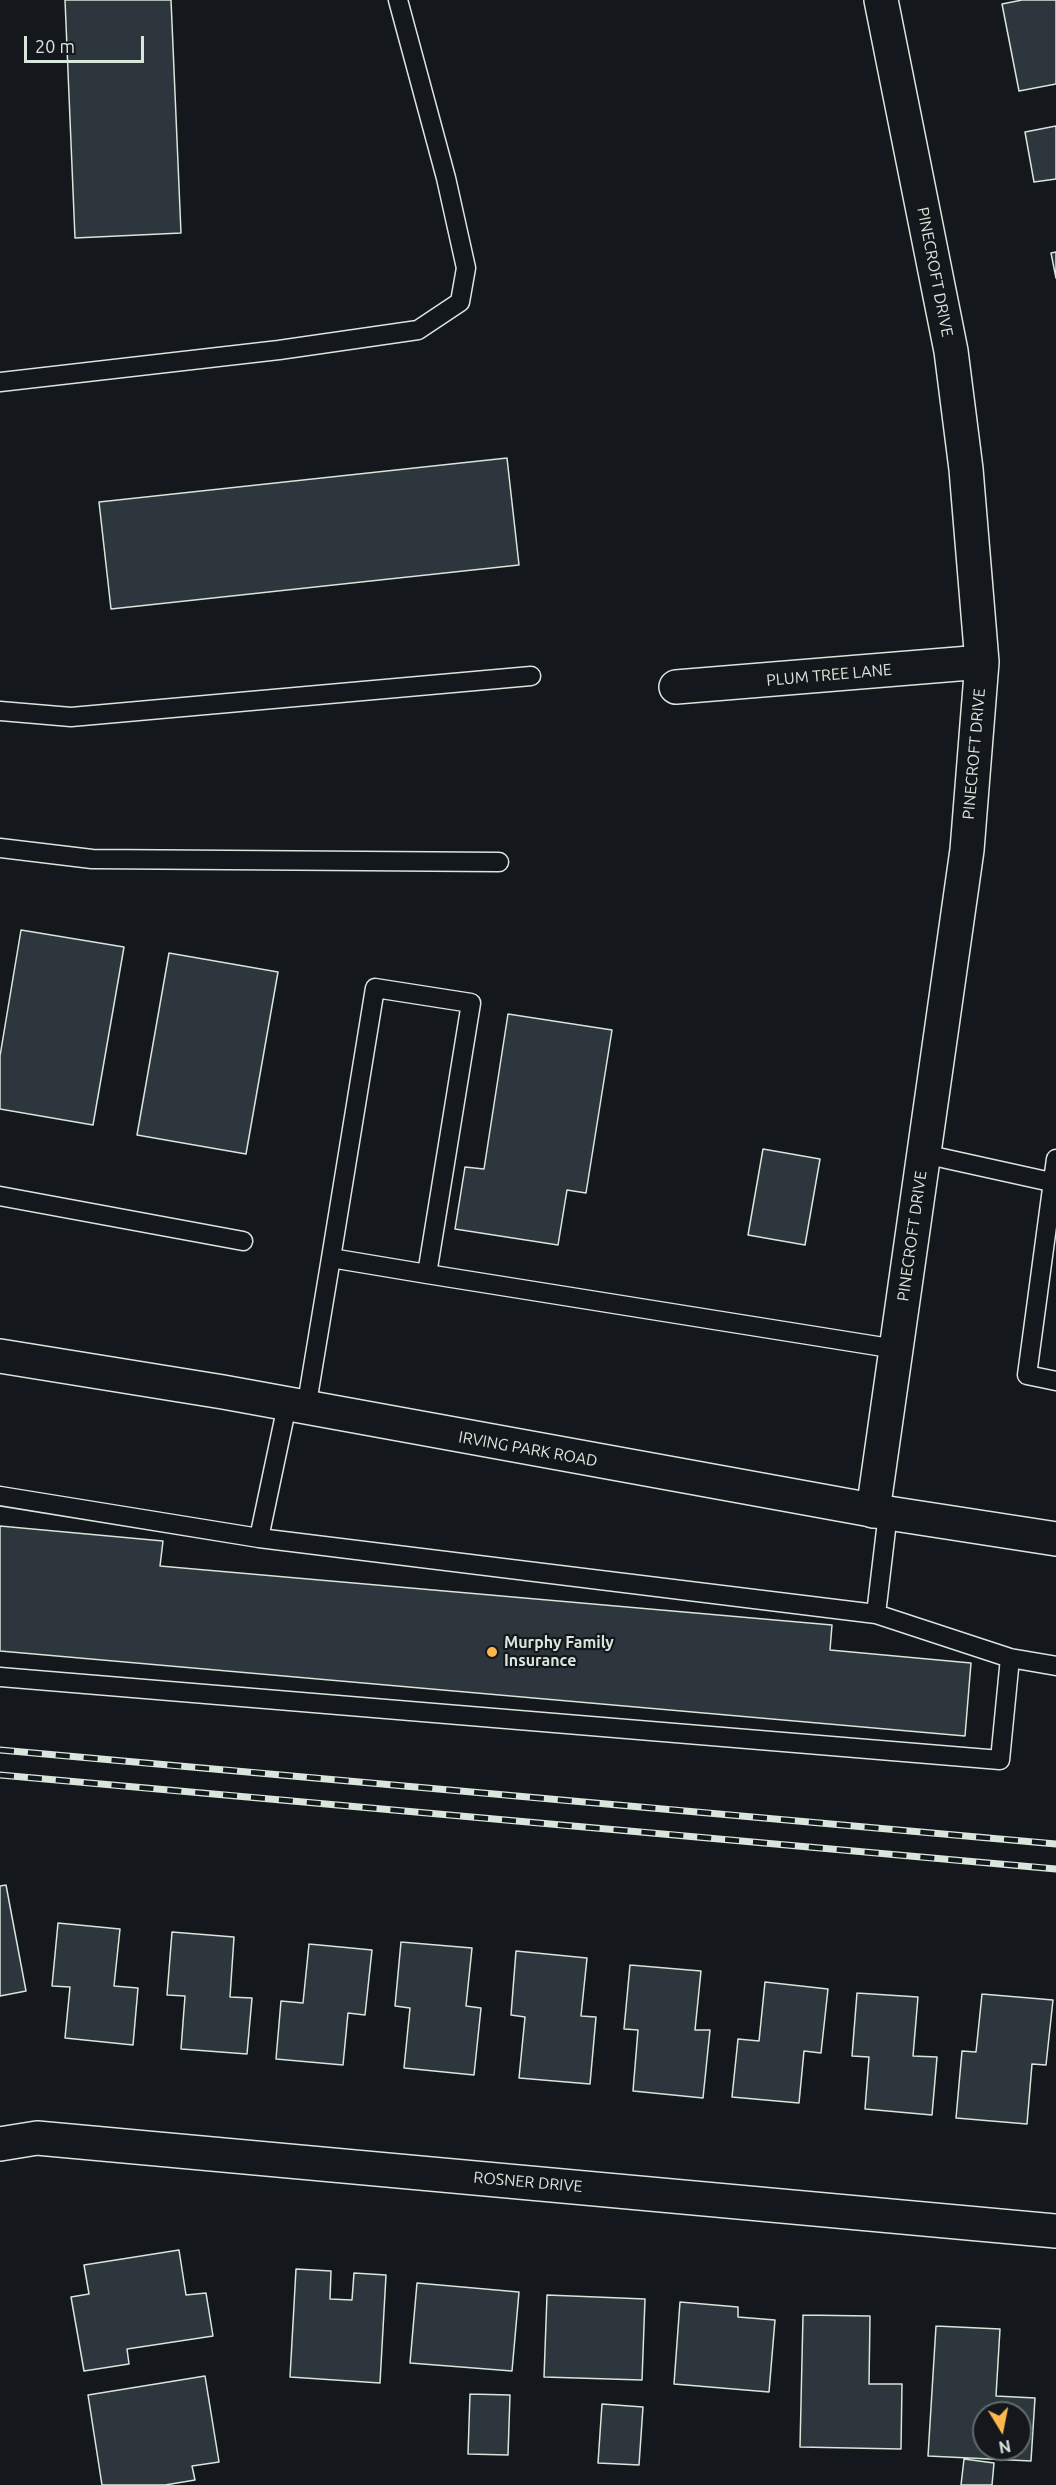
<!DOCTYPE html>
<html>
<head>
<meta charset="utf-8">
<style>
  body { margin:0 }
  #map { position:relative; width:1056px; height:2485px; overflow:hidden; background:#14181c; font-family:Ubuntu,sans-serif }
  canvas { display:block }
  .north { position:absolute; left:972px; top:2401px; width:60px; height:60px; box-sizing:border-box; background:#14181c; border:2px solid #626a69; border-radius:50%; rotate:170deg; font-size:16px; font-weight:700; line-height:24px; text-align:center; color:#d8e6dc }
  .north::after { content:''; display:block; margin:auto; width:21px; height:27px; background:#ffb74d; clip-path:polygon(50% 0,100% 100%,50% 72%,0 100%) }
  .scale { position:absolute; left:24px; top:36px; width:120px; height:27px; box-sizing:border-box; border:3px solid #d8e6dc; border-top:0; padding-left:8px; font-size:18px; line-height:21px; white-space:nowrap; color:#d8e6dc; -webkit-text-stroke:4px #14181c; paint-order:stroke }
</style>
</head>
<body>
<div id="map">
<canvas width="1056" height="2485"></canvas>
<div class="north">N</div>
<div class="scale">20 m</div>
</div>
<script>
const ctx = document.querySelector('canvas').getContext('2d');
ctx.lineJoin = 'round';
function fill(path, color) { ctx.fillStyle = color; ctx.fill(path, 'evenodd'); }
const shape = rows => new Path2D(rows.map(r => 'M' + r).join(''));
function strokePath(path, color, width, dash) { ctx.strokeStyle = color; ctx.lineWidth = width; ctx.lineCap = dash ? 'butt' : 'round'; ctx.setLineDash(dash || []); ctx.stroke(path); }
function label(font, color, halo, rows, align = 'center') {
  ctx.font = font + ' Ubuntu,sans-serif'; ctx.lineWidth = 4.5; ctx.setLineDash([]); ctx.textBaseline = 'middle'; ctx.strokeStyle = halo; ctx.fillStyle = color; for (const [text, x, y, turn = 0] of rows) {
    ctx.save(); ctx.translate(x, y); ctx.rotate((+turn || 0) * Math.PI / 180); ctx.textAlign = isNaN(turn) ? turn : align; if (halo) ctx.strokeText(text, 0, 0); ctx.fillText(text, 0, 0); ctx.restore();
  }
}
const building = shape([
  [65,0,171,0,181,233,75,238,65,0],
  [1022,0,1056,0,1056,84,1019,91,1002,4,1022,0],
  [1056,126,1056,179,1034,182,1025,132,1056,126],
  [1056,252,1056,278,1051,253,1056,252],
  [507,458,519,565,111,609,99,502,507,458],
  [21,930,124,947,93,1125,0,1109,0,1056,21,930],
  [169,953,278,972,246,1154,137,1135,169,953],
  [508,1014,612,1030,586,1193,567,1190,558,1245,455,1229,465,1167,484,1169,508,1014],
  [763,1149,820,1159,805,1245,748,1235,763,1149],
  [0,1526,163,1541,160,1566,832,1625,830,1650,971,1663,965,1736,0,1651,0,1526],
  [6,1885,26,1991,0,1996,0,1886,6,1885],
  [58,1923,120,1929,114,1986,138,1988,133,2045,65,2038,70,1987,52,1986,58,1923],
  [172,1932,234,1937,230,1997,252,1998,247,2054,181,2049,185,1996,167,1995,172,1932],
  [401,1942,472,1948,466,2006,481,2008,474,2075,404,2068,410,2008,395,2006,401,1942],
  [309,1944,372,1950,365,2015,348,2013,343,2065,276,2059,281,2001,303,2003,309,1944],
  [516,1951,587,1958,581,2016,596,2017,590,2084,519,2078,525,2017,511,2015,516,1951],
  [630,1965,701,1971,695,2030,710,2030,703,2098,633,2091,638,2030,624,2029,630,1965],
  [765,1982,828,1989,821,2053,804,2051,799,2103,732,2097,738,2039,759,2041,765,1982],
  [857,1993,918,1997,913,2056,937,2057,932,2115,865,2109,869,2057,852,2056,857,1993],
  [982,1994,1053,2000,1046,2065,1032,2064,1027,2124,956,2118,962,2051,976,2052,982,1994],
  [179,2250,186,2295,206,2293,213,2336,127,2349,129,2364,84,2371,71,2297,89,2294,84,2265,179,2250],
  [296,2269,331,2271,330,2299,352,2300,354,2273,386,2275,380,2383,290,2377,296,2269],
  [417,2283,519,2292,512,2371,410,2363,417,2283],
  [547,2295,645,2299,642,2380,544,2377,547,2295],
  [680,2302,738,2307,738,2317,775,2320,769,2392,674,2384,680,2302],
  [803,2315,870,2316,869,2384,902,2384,901,2449,800,2447,803,2315],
  [936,2326,1000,2329,996,2396,1035,2398,1031,2461,928,2456,936,2326],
  [984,2413,1020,2413,1020,2449,984,2449,984,2413],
  [205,2376,219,2462,192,2466,195,2480,165,2485,102,2485,88,2395,205,2376],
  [470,2394,510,2395,508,2455,468,2454,470,2394],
  [602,2404,643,2407,639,2465,598,2463,602,2404],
  [964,2459,994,2463,992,2485,961,2485,964,2459]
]);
fill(building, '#2c363c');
strokePath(building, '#d8e6dc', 1.5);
const service = shape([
  [0,382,279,350,418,330,460,302,466,268,446,178,398,0],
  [0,711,71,717,531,676],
  [0,848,92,859,499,862],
  [924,1154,1051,1182],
  [1056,1159,1027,1375,1056,1381],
  [0,1196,243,1241],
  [427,1274,471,1003,375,988,331,1258,427,1274,896,1349],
  [306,1409,331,1258],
  [0,1496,259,1538,876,1614],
  [888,1513,876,1614,1010,1658,1056,1666],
  [259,1538,287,1405],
  [0,1677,1000,1760,1010,1658]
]);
const minor = shape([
  [676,687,982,662],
  [873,1511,967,850,982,662,966,469,951,351,881,0],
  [0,2144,37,2138,1056,2231]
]);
const secondary = shape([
  [0,1356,223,1392,888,1513,1056,1539]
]);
strokePath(service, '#d8e6dc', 21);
strokePath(minor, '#d8e6dc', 36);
strokePath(secondary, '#d8e6dc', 36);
strokePath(service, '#14181c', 18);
strokePath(minor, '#14181c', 33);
strokePath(secondary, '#14181c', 33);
const rail = shape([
  [0,1750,1056,1844],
  [0,1775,1056,1869]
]);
strokePath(rail, '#d8e6dc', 7);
strokePath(rail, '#14181c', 4.5, [14]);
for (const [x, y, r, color] of [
  [492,1652,6,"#ffb74d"]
]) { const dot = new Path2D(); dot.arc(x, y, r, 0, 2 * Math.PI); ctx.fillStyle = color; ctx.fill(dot); strokePath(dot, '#14181c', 2); }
label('16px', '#d8e6dc', '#14181c', [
  ["PINECROFT DRIVE",935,272,79],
  ["PLUM TREE LANE",829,675,-5],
  ["PINECROFT DRIVE",974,754,-85],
  ["PINECROFT DRIVE",912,1236,-82],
  ["IRVING PARK ROAD",528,1449,10],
  ["ROSNER DRIVE",528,2182,5]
]);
label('bold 16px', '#d8e6dc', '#14181c', [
  ["Murphy Family",504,1643],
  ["Insurance",504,1661]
], 'left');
</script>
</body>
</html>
